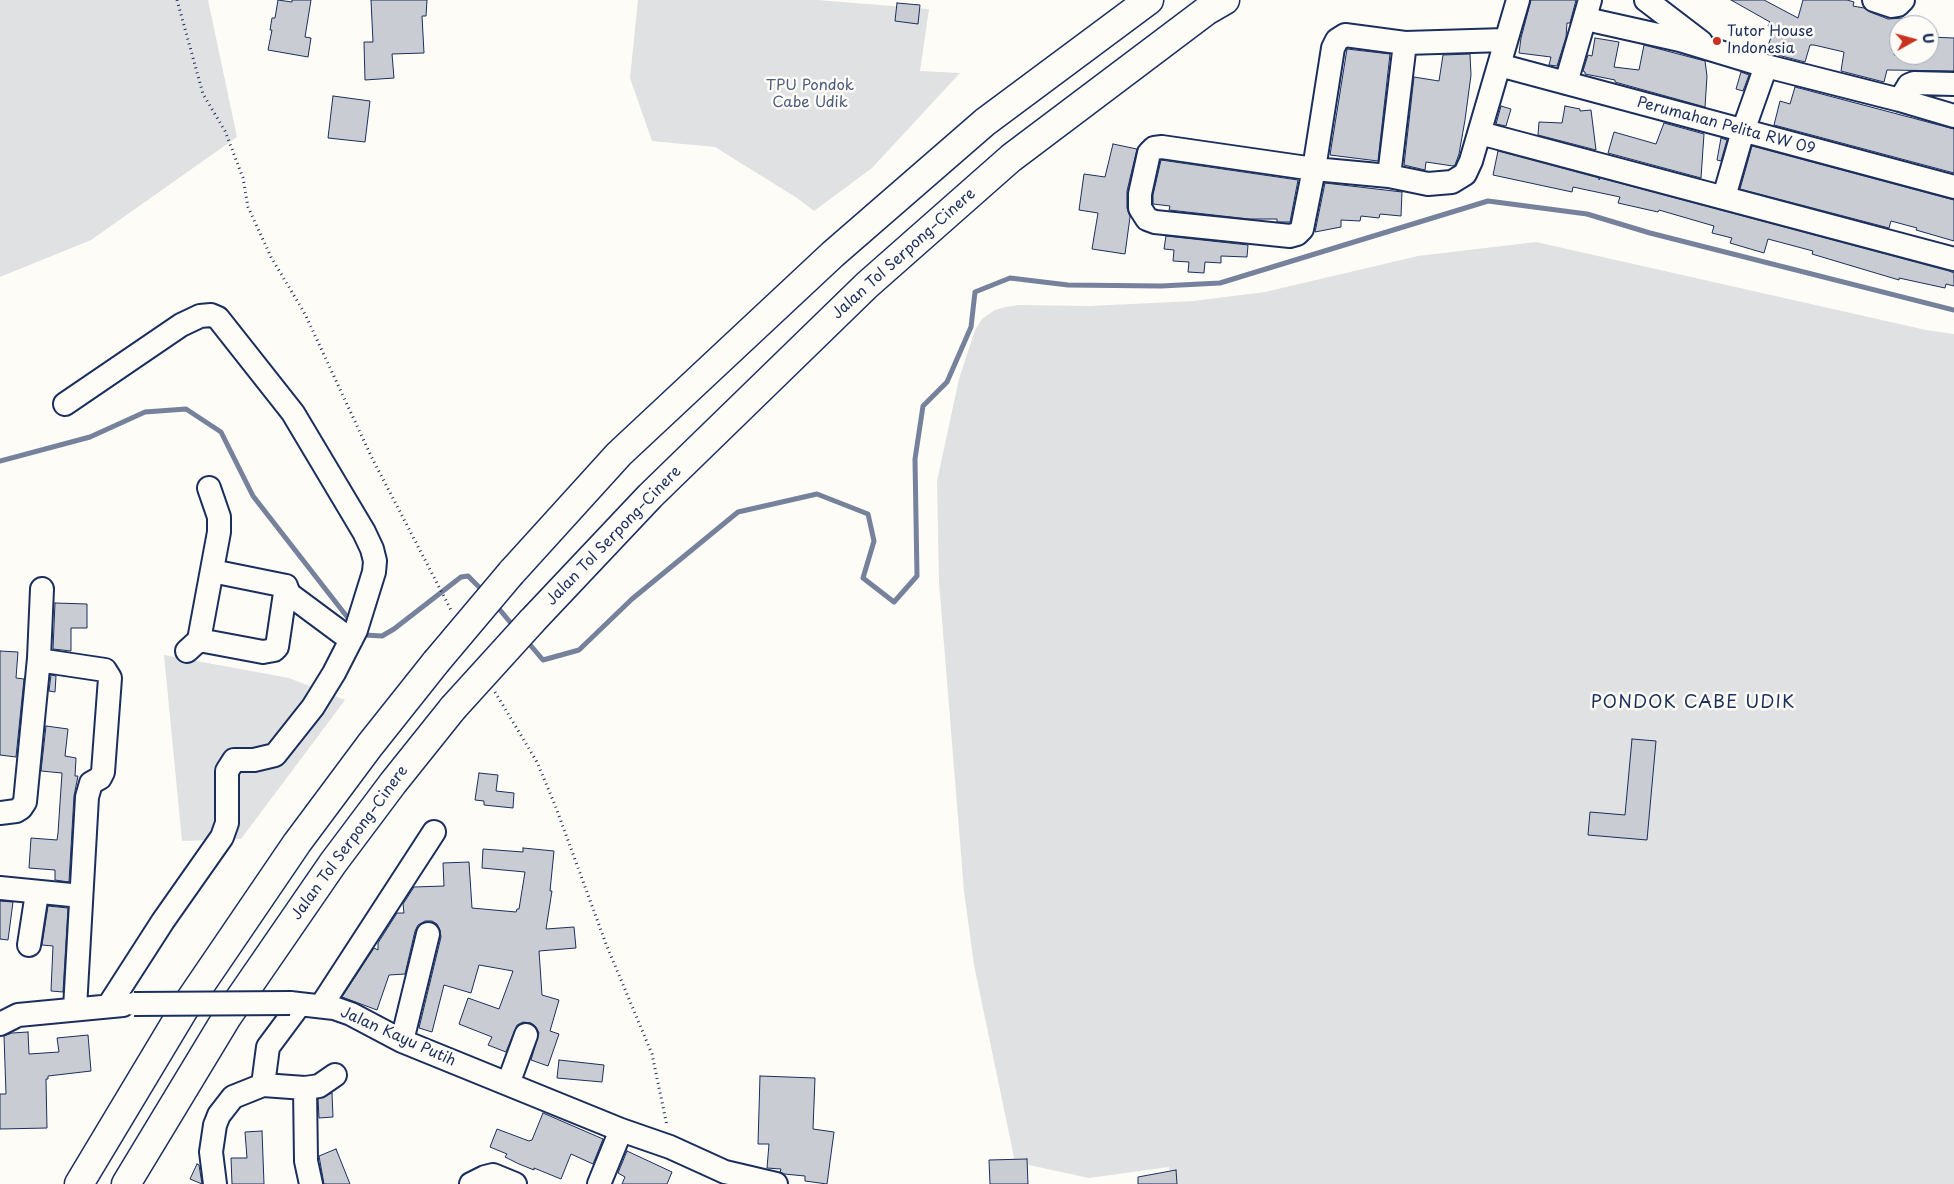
<!DOCTYPE html>
<html>
<head>
<meta charset="utf-8">
<style>
  body { margin:0 }
  #map { position:relative; width:1954px; height:1184px; overflow:hidden; background:#fdfcf7; font-family:"Playpen Sans",sans-serif }
  canvas { display:block }
  .north { position:absolute; left:1889px; top:15px; width:50px; height:50px; box-sizing:border-box; background:#fdfcf7; border:1px solid #a3aaba; border-radius:50%; rotate:83deg; font-size:14px; font-weight:700; line-height:20px; text-align:center; color:#1b2f5e }
  .north::after { content:''; display:block; margin:auto; width:18px; height:22px; background:#c8321e; clip-path:polygon(50% 0,100% 100%,50% 72%,0 100%) }
</style>
</head>
<body>
<div id="map">
<canvas width="1954" height="1184"></canvas>
<div class="north">U</div>
</div>
<script>
const ctx = document.querySelector('canvas').getContext('2d');
ctx.lineJoin = 'round';
function fill(path, color) { ctx.fillStyle = color; ctx.fill(path, 'evenodd'); }
const shape = rows => new Path2D(rows.map(r => 'M' + r).join(''));
function strokePath(path, color, width, dash) { ctx.strokeStyle = color; ctx.lineWidth = width; ctx.lineCap = dash ? 'butt' : 'round'; ctx.setLineDash(dash || []); ctx.stroke(path); }
function label(font, color, halo, rows, align = 'center') {
  ctx.font = font + ' "Playpen Sans",sans-serif'; ctx.lineWidth = 5; ctx.setLineDash([]); ctx.textBaseline = 'middle'; ctx.strokeStyle = halo; ctx.fillStyle = color; for (const [text, x, y, turn = 0] of rows) {
    ctx.save(); ctx.translate(x, y); ctx.rotate((+turn || 0) * Math.PI / 180); ctx.textAlign = isNaN(turn) ? turn : align; if (halo) ctx.strokeText(text, 0, 0); ctx.fillText(text, 0, 0); ctx.restore();
  }
}
fill(shape([
  [0,0,208,0,237,137,91,240,0,277],
  [638,0,817,0,929,9,920,71,960,73,872,168,814,211,797,198,715,147,652,141,630,78],
  [1536,242,1926,330,1954,334,1954,1184,1171,1184,1169,1167,1089,1178,1015,1162,974,965,964,891,939,582,937,481,959,379,975,330,982,319,995,310,1006,307,1018,305,1089,306,1194,301,1265,292,1418,256],
  [164,655,289,678,345,700,241,839,182,841]
]), '#e0e1e3');
strokePath(shape([
  [0,461,90,437,145,412,186,409,221,432,253,496,348,618],
  [495,604,515,628],
  [364,635,382,636,394,629,461,577,468,576,484,592],
  [526,640,543,660,579,650,632,599,738,512,817,494,868,514,874,541,863,578,894,602,917,576,915,459,923,406,947,382,971,327,975,292,1010,278,1068,285,1161,286,1220,283,1488,201,1587,214,1650,233,1954,310]
]), '#76819c', 5);
const building = shape([
  [278,0,292,2,292,0,311,0,305,37,311,38,308,57,268,50,272,30,270,30,272,18,275,18,278,0],
  [371,0,427,0,426,16,422,16,424,53,392,54,394,78,365,80,364,42,373,42,371,0],
  [1531,0,1576,0,1570,23,1567,23,1566,37,1557,66,1549,65,1551,57,1519,53,1521,38,1531,0],
  [1731,0,1764,0,1798,18,1803,0,1847,0,1854,2,1853,6,1864,8,1870,12,1888,19,1903,18,1902,25,1899,25,1899,36,1894,55,1929,55,1929,37,1954,38,1954,71,1887,70,1884,82,1841,71,1844,52,1814,45,1810,45,1805,62,1766,52,1774,28,1768,26,1770,22,1731,0],
  [897,3,920,5,918,24,895,21,897,3],
  [1595,38,1619,42,1614,67,1639,70,1644,45,1705,61,1707,76,1705,107,1615,82,1615,80,1585,74,1585,72,1583,71,1588,55,1592,56,1595,38],
  [1347,49,1390,54,1378,161,1330,155,1347,49],
  [1470,54,1471,75,1465,120,1459,154,1455,165,1453,166,1426,162,1425,170,1404,165,1414,77,1439,81,1443,55,1470,54],
  [1741,72,1749,75,1743,91,1736,89,1741,72],
  [1795,87,1954,129,1954,173,1774,125,1780,101,1790,104,1795,87],
  [333,96,370,101,365,142,328,138,333,96],
  [1501,106,1511,109,1506,126,1496,124,1501,106],
  [1565,106,1580,109,1580,111,1591,110,1596,150,1538,135,1539,122,1562,123,1565,106],
  [1664,123,1704,134,1701,178,1608,153,1614,132,1656,144,1664,123],
  [1721,138,1727,140,1721,161,1717,160,1721,138],
  [1113,144,1137,149,1127,191,1127,208,1130,217,1125,254,1092,249,1098,213,1079,210,1084,174,1105,177,1113,144],
  [1752,146,1954,200,1954,241,1916,230,1917,228,1891,221,1889,228,1740,189,1752,146],
  [1498,151,1599,178,1599,180,1600,178,1949,271,1954,273,1954,286,1946,284,1945,288,1899,278,1899,280,1812,254,1813,251,1768,239,1764,253,1730,243,1732,238,1712,233,1714,226,1659,210,1658,212,1618,203,1620,197,1573,187,1572,192,1493,175,1498,151],
  [1161,160,1298,180,1290,222,1277,222,1277,219,1249,219,1169,210,1170,206,1153,204,1153,195,1161,160],
  [1325,183,1402,192,1401,216,1380,214,1379,218,1361,216,1360,221,1341,220,1341,227,1315,232,1325,183],
  [1166,236,1248,245,1247,257,1221,256,1221,263,1205,262,1204,273,1188,272,1189,262,1173,261,1174,250,1164,249,1166,236],
  [55,603,87,604,87,628,71,628,71,651,53,649,55,603],
  [0,651,18,652,16,678,24,679,16,757,0,755,0,651],
  [51,675,56,676,55,692,49,691,51,675],
  [46,726,68,729,65,756,76,758,75,776,78,776,74,796,69,882,55,880,55,870,29,868,31,838,57,840,58,833,62,773,41,771,46,726],
  [1632,739,1656,741,1647,840,1588,835,1590,812,1625,815,1632,739],
  [479,773,498,775,496,791,514,793,513,808,484,805,484,801,475,800,479,773],
  [523,848,554,851,550,891,552,891,546,929,574,927,576,948,539,951,542,995,559,1000,550,1031,559,1034,548,1066,531,1060,539,1033,536,1027,531,1023,523,1022,517,1025,506,1052,488,1045,492,1037,459,1024,468,998,499,1009,513,971,479,965,471,993,444,985,432,1032,419,1028,441,937,440,930,437,924,432,921,425,921,418,925,415,931,405,974,389,975,377,1010,342,997,374,948,378,950,378,943,397,913,404,913,403,904,414,887,444,886,443,863,469,862,472,908,516,912,517,909,519,909,525,872,482,868,483,849,523,852,523,848],
  [0,901,13,902,8,940,0,939,0,901],
  [48,906,68,908,63,992,51,991,53,946,42,945,48,906],
  [28,1032,29,1054,59,1052,57,1038,88,1035,91,1071,48,1076,48,1079,46,1079,47,1128,0,1129,0,1094,6,1094,4,1036,12,1033,28,1032],
  [559,1060,604,1065,602,1082,557,1078,559,1060],
  [760,1076,815,1078,813,1129,834,1132,827,1184,805,1181,805,1176,784,1174,780,1172,781,1169,767,1168,769,1144,758,1144,760,1076],
  [332,1093,333,1117,319,1118,318,1099,332,1093],
  [543,1113,603,1139,593,1164,571,1154,561,1179,534,1168,534,1170,519,1164,505,1157,507,1154,490,1147,497,1129,529,1141,532,1140,543,1113],
  [262,1131,264,1184,232,1184,231,1158,247,1158,245,1132,262,1131],
  [336,1149,350,1184,324,1184,319,1156,336,1149],
  [627,1151,672,1172,667,1184,622,1184,625,1177,618,1173,627,1151],
  [1027,1159,1028,1184,990,1184,989,1160,1027,1159],
  [197,1164,199,1165,202,1184,190,1179,197,1164],
  [1176,1170,1177,1184,1138,1184,1138,1177,1176,1170]
]);
fill(building, '#c9ccd3');
strokePath(building, '#1b2f5e', 1);
const minor = shape([
  [1646,0,1701,42],
  [1874,0,1892,6,1898,5,1903,0],
  [1586,19,1680,40,1766,66,1900,100,1954,116],
  [1505,40,1405,43,1345,35,1337,40,1333,48,1314,169,1302,229,1297,234,1290,236,1155,222,1147,219,1140,208,1140,194,1149,153,1154,148,1162,147,1314,169,1389,176,1428,184,1452,182,1465,174,1471,161,1518,0],
  [1499,65,1954,187],
  [1566,83,1590,0],
  [1900,100,1909,85,1914,83,1954,84],
  [1480,133,1954,259],
  [1389,176,1405,43],
  [1724,197,1743,131,1766,66],
  [65,404,181,325,200,316,211,315,218,318,293,413,364,532,372,549,375,561,374,572,356,630,334,673,313,707,275,755,254,760,234,760,227,771,227,823,222,837,163,921,109,1005],
  [212,571,286,586,289,594,351,640],
  [199,640,263,652,274,650,277,647,286,586],
  [187,651,199,640,219,532,219,517,209,488],
  [45,661,105,670,110,678,103,772,100,778,91,783,87,797,75,1008],
  [0,813,16,811,21,808,25,802,39,658,42,589],
  [0,888,81,896],
  [29,945,37,893],
  [290,1003,334,1008,351,1014,402,1041,621,1130,670,1147,725,1172,776,1184],
  [321,1006,434,832],
  [0,1024,18,1015,123,1005],
  [402,1041,428,934],
  [508,1084,526,1035],
  [263,1085,268,1047,300,1004],
  [215,1184,211,1152,215,1125,219,1115,233,1097,263,1085,305,1088],
  [311,1184,306,1161,305,1088,319,1086,335,1075],
  [471,1184,485,1177,493,1175,515,1184],
  [599,1184,621,1130]
]);
const highway = shape([
  [511,573,619,454,833,254,985,122,1149,0],
  [532,621,650,496,867,285,1011,158,1206,11,1225,0],
  [79,1184,184,1009,297,843,370,745,436,662],
  [126,1184,227,1017,333,863,393,783,453,708]
]);
strokePath(minor, '#1b2f5e', 26);
strokePath(highway, '#1b2f5e', 31);
strokePath(shape([
  [177,0,203,94,225,131,243,178,248,207,271,257,305,314,371,456,452,612],
  [495,692,537,762,555,805,606,944,652,1054,667,1126]
]), '#1b2f5e', 3, [1, 4]);
strokePath(minor, '#fdfcf7', 22);
strokePath(highway, '#fdfcf7', 28);
const minorBridge = shape([
  [134,1004,290,1003]
]);
const highwayBridge = shape([
  [436,662,511,573],
  [453,708,532,621]
]);
strokePath(minorBridge, '#1b2f5e', 26, []);
strokePath(highwayBridge, '#1b2f5e', 31, []);
strokePath(minorBridge, '#fdfcf7', 22);
strokePath(highwayBridge, '#fdfcf7', 28);
for (const [x, y, r, color] of [
  [1717,41,5,"#c8321e"]
]) { const dot = new Path2D(); dot.arc(x, y, r, 0, 2 * Math.PI); ctx.fillStyle = color; ctx.fill(dot); strokePath(dot, '#fdfcf7', 2); }
label('15px', '#1b2f5e', '#fdfcf7', [
  ["Tutor House",1727,32],
  ["Indonesia",1727,49]
], 'left');
label('15px', '#4c5c7f', '#fdfcf7', [
  ["TPU Pondok",810,86],
  ["Cabe Udik",810,103]
]);
label('15px', '#1b2f5e', '#fdfcf7', [
  ["Perumahan Pelita RW 09",1726,126,15],
  ["Jalan Tol Serpong–Cinere",904,254,-42],
  ["Jalan Tol Serpong–Cinere",614,536,-46],
  ["Jalan Tol Serpong–Cinere",350,843,-54],
  ["Jalan Kayu Putih",398,1037,24]
]);
ctx.letterSpacing = '1px';
label('18px', '#1b2f5e', '#fdfcf7', [
  ["PONDOK CABE UDIK",1693,703]
]);
ctx.letterSpacing = '0px';
</script>
</body>
</html>
